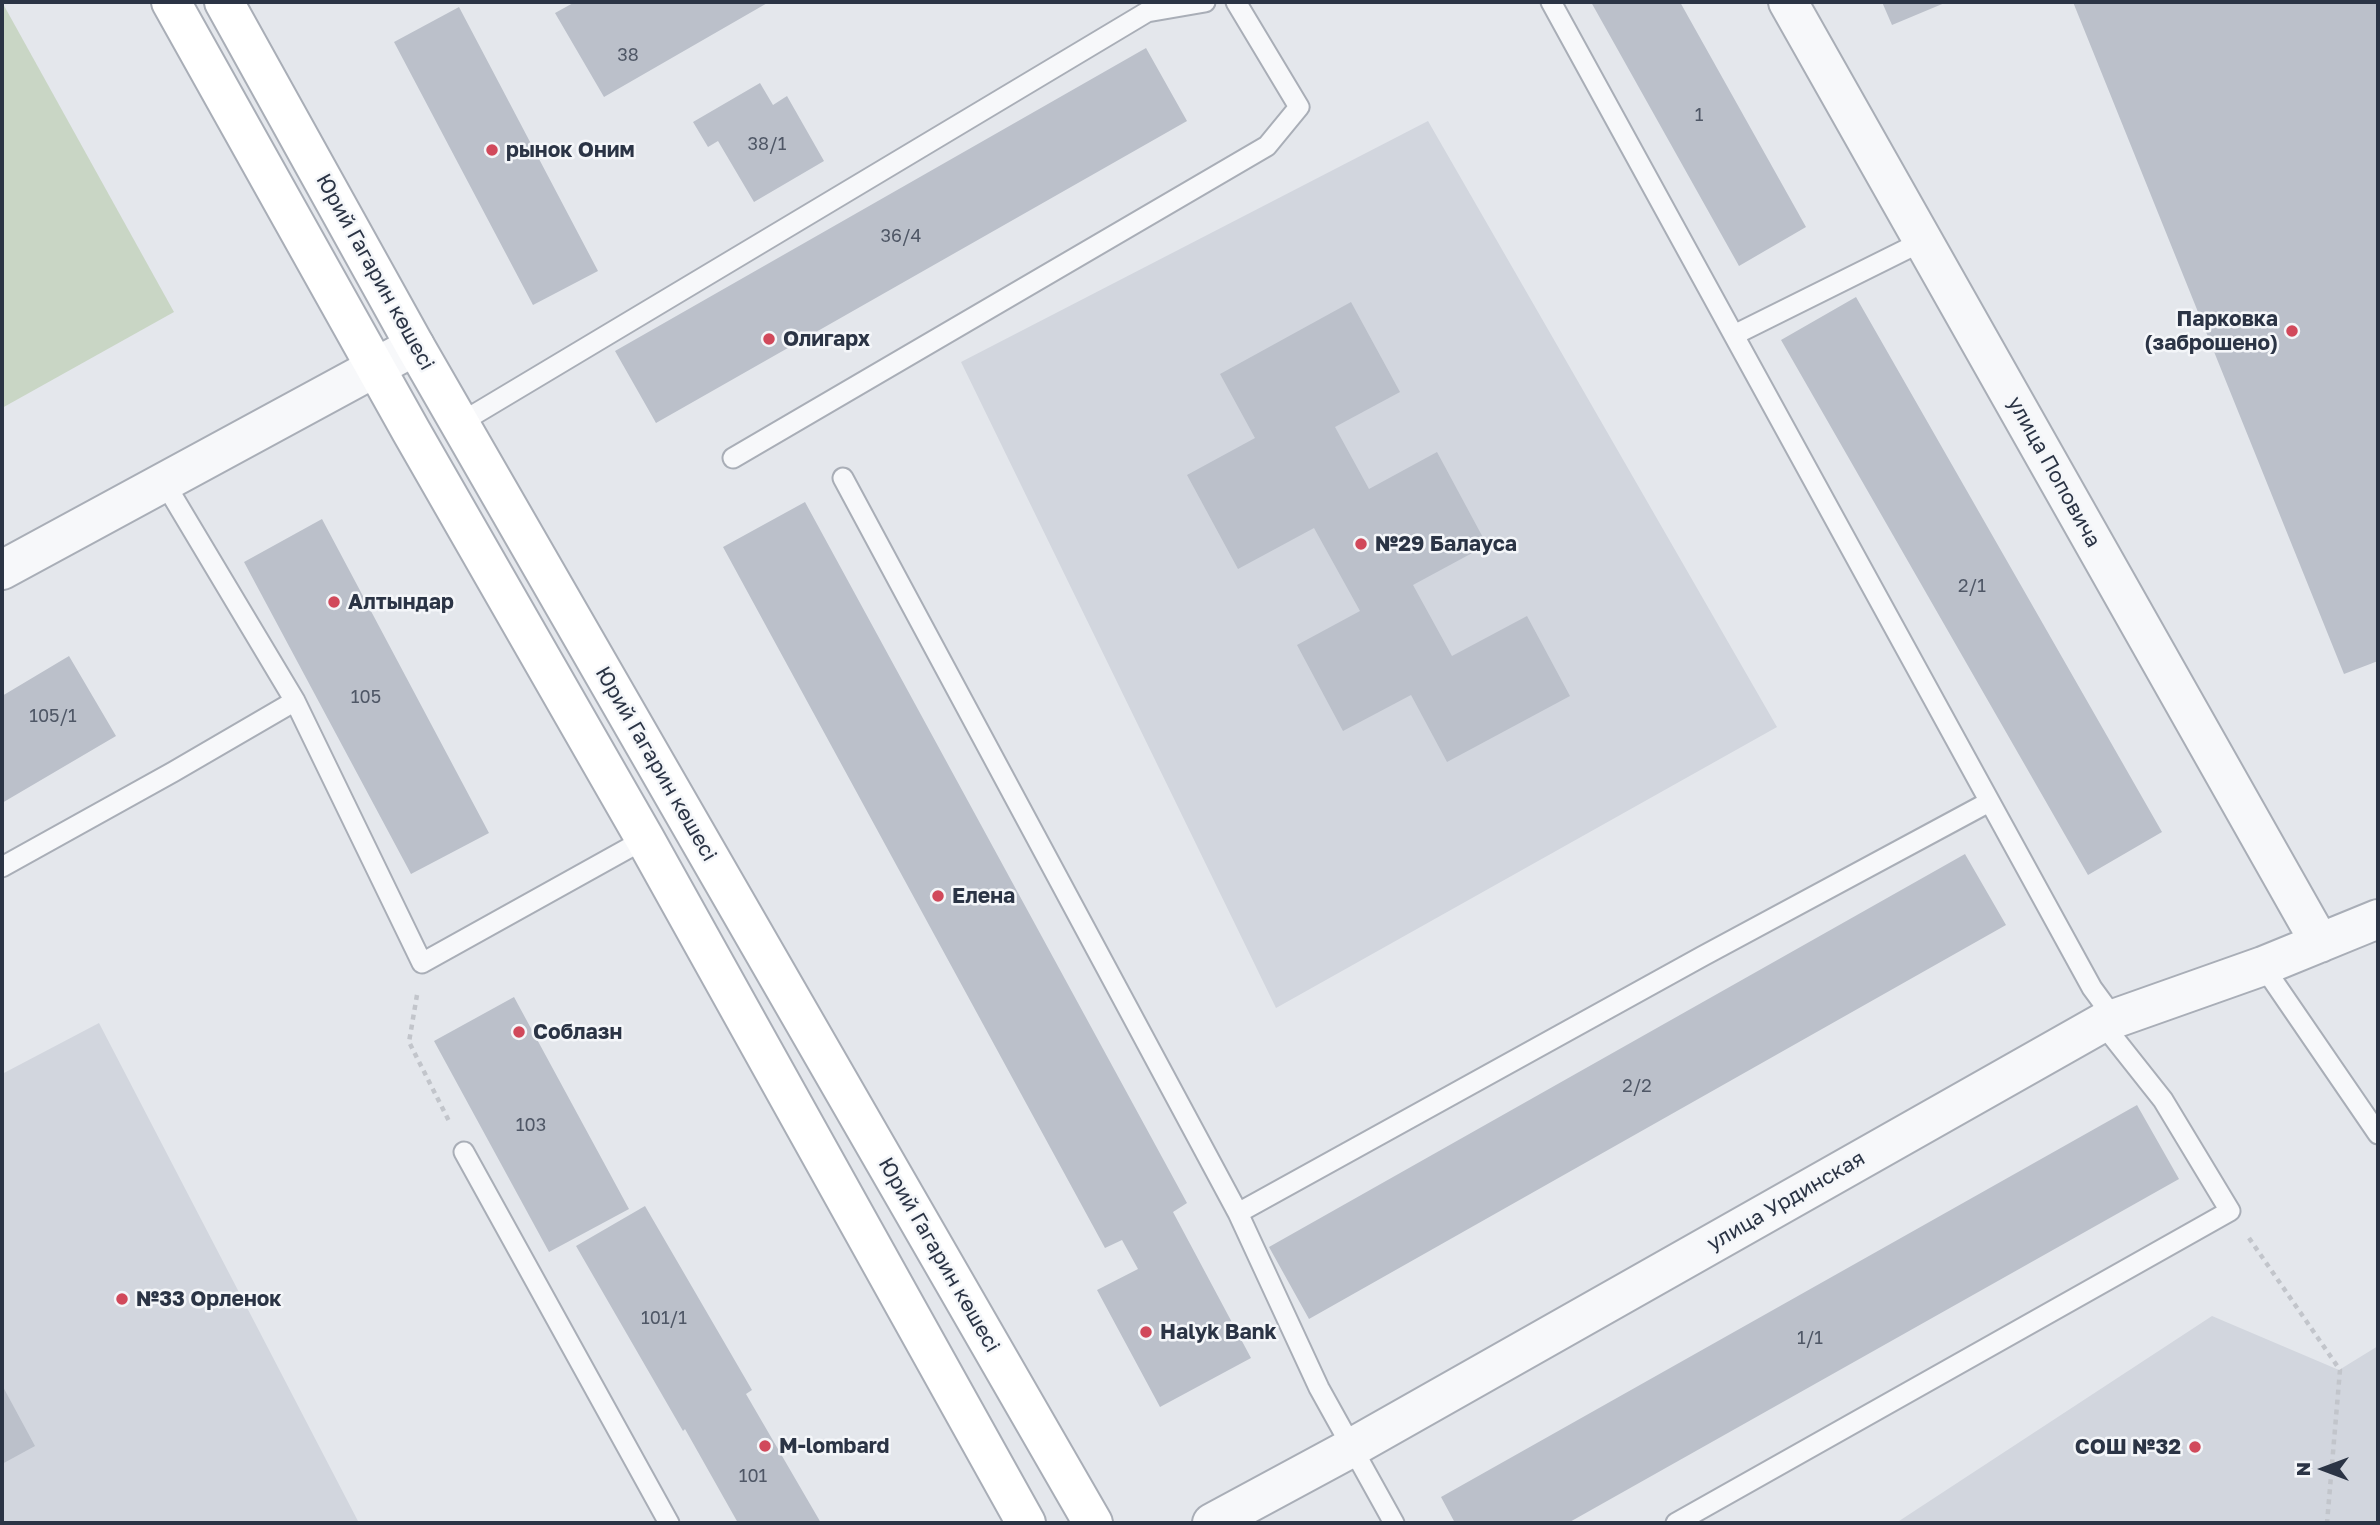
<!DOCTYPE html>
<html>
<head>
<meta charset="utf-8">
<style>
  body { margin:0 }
  #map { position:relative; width:2380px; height:1525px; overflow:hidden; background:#e4e7ec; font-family:"Golos Text",sans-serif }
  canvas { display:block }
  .frame { position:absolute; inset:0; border:4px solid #2b3445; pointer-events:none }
  .north { position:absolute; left:2289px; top:1434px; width:70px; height:70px; -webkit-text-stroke:5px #f4f6f9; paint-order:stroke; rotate:270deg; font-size:19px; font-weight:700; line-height:28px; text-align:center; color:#2b3445 }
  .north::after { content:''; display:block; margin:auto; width:24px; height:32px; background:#2b3445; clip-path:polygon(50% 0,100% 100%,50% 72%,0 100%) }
</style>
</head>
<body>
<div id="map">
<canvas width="2380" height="1525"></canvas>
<div class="frame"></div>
<div class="north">N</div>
</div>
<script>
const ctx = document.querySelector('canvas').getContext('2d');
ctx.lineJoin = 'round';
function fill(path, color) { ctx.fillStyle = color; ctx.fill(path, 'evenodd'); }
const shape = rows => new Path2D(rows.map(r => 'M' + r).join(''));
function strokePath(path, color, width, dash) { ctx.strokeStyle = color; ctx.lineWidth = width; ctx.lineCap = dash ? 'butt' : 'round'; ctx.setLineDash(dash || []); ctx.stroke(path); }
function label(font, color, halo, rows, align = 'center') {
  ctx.font = font + ' "Golos Text",sans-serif'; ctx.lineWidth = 5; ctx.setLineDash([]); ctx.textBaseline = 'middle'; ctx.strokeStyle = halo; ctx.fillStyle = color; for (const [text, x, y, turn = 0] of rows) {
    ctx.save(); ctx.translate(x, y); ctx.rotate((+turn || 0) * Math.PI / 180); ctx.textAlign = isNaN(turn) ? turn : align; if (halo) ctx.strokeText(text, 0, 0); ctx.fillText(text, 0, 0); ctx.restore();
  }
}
fill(shape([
  [1428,121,1777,727,1276,1008,961,362],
  [99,1023,359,1523,2,1523,2,1074],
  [2212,1316,2339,1370,2378,1346,2378,1523,1896,1523]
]), '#d2d6de');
fill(shape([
  [2,2,174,312,2,408]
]), '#c9d6c5');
fill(shape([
  [575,2,769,2,604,97,555,13],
  [1591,2,1680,2,1806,227,1739,266],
  [1882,2,1947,2,1892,25],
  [2073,2,2378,2,2378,661,2344,674],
  [459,7,598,271,533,305,394,42],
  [1146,48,1187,121,656,423,615,351],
  [760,83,773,105,787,96,824,161,754,202,718,141,708,147,693,122],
  [1856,297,2162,832,2088,875,1781,340],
  [1351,302,1400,392,1335,427,1369,489,1437,452,1487,545,1413,585,1452,656,1527,616,1570,696,1447,762,1411,695,1343,731,1297,645,1360,611,1314,528,1238,569,1187,475,1255,438,1220,374],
  [805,502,1187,1203,1173,1212,1251,1358,1160,1407,1097,1290,1138,1269,1122,1240,1105,1248,723,547],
  [322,519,489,833,411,874,244,562],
  [69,656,116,736,2,803,2,696],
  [1965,854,2006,925,1309,1319,1269,1247],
  [514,997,629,1209,549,1252,434,1041],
  [2137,1105,2179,1179,1568,1523,1455,1523,1441,1497],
  [645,1206,752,1390,746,1394,821,1523,738,1523,685,1429,683,1431,576,1246],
  [2,1385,35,1446,2,1464]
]), '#bbc0ca');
const service = shape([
  [1551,2,2092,988,2114,1018],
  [1734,335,1923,241],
  [460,423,1147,12,1205,2],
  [733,458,1267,146,1299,107,1236,2],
  [843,478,1238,1213,1319,1388,1394,1523],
  [164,482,295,701,422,963,645,839],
  [2,867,173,772,295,701],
  [2263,966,2378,1134],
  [464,1152,669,1523],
  [1238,1213,1703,956,1989,802],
  [1676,1523,2230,1211,2163,1100,2102,1023]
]);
const minor = shape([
  [1788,2,2320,943],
  [2,570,415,346],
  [1212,1523,1351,1448,2102,1023,2263,966,2378,919]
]);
const secondary = shape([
  [171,2,411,431,645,839,1026,1523],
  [224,2,415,346,1093,1523]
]);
strokePath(service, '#a9aeb7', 23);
strokePath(minor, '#a9aeb7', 42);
strokePath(secondary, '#a9aeb7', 42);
strokePath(shape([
  [417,995,409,1042,450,1123],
  [2249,1238,2340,1370,2327,1523]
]), '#c2c5cb', 4.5, [5, 5]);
strokePath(service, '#f7f8fa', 19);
strokePath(minor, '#f7f8fa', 38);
strokePath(secondary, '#fff', 38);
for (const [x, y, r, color] of [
  [492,150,7,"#d1495b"],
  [2292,331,7,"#d1495b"],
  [769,339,7,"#d1495b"],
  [1361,544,7,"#d1495b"],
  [334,602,7,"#d1495b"],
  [938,896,7,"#d1495b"],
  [519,1032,7,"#d1495b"],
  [122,1299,7,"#d1495b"],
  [1146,1332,7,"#d1495b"],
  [765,1446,7,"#d1495b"],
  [2195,1447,7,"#d1495b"]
]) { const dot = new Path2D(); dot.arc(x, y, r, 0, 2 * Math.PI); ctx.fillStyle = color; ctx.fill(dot); strokePath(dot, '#f4f6f9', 2.5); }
label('18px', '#4f5766', null, [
  ["38",628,55],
  ["1",1699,115],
  ["38/1",767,144],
  ["36/4",901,236],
  ["2/1",1972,586],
  ["105",366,697],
  ["105/1",53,716],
  ["2/2",1637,1086],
  ["103",531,1125],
  ["101/1",664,1318],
  ["1/1",1810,1338],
  ["101",753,1476]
]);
label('bold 21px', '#2b3445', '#f4f6f9', [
  ["рынок Оним",506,150],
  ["Парковка",2278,319,"right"],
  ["(заброшено)",2278,343,"right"],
  ["Олигарх",783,339],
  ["№29 Балауса",1375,544],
  ["Алтындар",348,602],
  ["Елена",952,896],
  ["Соблазн",533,1032],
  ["№33 Орленок",136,1299],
  ["Halyk Bank",1160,1332],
  ["M-lombard",779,1446],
  ["СОШ №32",2181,1447,"right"]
], 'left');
label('21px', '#2b3445', '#f4f6f9', [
  ["Юрий Гагарин көшесі",375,272,61],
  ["улица Поповича",2054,472,61],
  ["Юрий Гагарин көшесі",656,764,60],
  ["улица Урдинская",1786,1201,-30],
  ["Юрий Гагарин көшесі",939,1255,60]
]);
</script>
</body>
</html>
